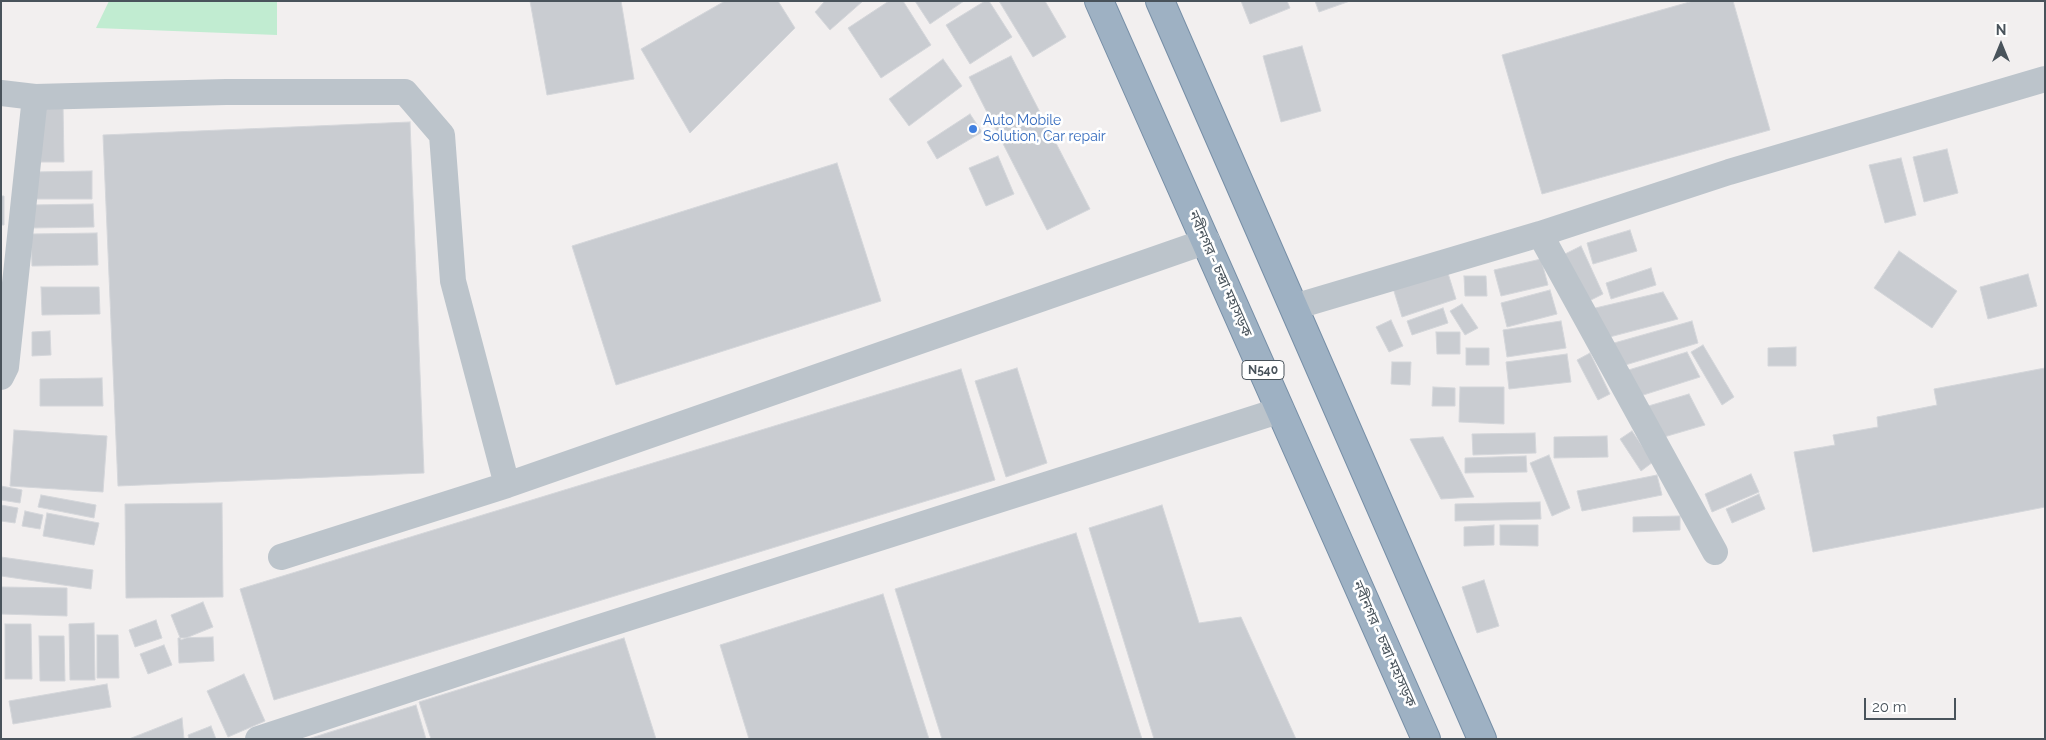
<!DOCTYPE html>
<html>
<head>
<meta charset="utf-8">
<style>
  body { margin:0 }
  #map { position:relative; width:2046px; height:740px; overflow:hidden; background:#f2efef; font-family:Raleway,sans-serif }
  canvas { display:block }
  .frame { position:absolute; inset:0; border:2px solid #49535b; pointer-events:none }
  .north { position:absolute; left:1976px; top:20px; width:50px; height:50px; -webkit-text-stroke:4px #fff; paint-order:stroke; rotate:0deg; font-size:14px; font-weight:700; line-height:20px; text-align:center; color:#49535b }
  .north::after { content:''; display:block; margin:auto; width:18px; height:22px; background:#49535b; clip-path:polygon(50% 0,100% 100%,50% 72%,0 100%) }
  .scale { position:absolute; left:1864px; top:698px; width:92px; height:22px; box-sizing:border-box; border:2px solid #49535b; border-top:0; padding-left:6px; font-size:15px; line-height:18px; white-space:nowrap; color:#49535b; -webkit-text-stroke:4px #fff; paint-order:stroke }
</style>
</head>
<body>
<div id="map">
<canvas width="2046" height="740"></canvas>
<div class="frame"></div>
<div class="north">N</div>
<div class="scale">20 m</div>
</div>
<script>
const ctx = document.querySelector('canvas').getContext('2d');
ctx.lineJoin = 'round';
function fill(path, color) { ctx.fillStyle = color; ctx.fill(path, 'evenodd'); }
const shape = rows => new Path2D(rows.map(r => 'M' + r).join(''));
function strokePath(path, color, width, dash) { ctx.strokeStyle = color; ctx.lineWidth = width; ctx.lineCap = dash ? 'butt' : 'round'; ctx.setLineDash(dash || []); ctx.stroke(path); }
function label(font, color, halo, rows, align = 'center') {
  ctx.font = font + ' Raleway,"Noto Sans Bengali",sans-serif'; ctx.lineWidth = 5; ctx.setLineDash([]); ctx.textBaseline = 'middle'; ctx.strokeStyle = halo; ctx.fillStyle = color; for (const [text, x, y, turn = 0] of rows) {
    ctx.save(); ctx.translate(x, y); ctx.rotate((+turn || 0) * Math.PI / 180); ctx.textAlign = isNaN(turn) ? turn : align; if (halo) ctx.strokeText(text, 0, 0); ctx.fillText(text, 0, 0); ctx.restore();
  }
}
fill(shape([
  [109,1,277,1,277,35,96,28]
]), '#c1ecd1');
const building = shape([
  [530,1,621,1,634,79,547,95,530,1],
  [725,1,778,1,795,28,690,133,641,49,725,1],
  [825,1,863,1,830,30,815,12,825,1],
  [889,1,903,1,931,45,881,78,848,28,889,1],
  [915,1,964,1,930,24,915,1],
  [985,1,989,1,1012,37,970,64,946,25,985,1],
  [999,1,1045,1,1066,37,1033,57,999,1],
  [1241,1,1287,1,1290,8,1250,24,1241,1],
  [1315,1,1350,1,1319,12,1315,1],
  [1693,1,1733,1,1770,130,1542,194,1502,55,1693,1],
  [1302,46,1321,111,1281,122,1263,56,1302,46],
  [1011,56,1090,209,1047,230,969,77,1011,56],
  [943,59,962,86,909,126,889,99,943,59],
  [40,105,63,105,64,162,41,162,40,105],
  [970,114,982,132,937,159,927,142,970,114],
  [410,122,424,473,118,486,103,135,410,122],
  [1947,149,1958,193,1924,202,1913,157,1947,149],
  [998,156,1014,194,986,206,969,168,998,156],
  [1901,158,1916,215,1885,223,1869,165,1901,158],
  [837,163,881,301,616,385,572,246,837,163],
  [92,171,92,199,33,199,33,172,92,171],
  [1,196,4,196,4,225,1,225,1,196],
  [93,204,94,227,31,228,31,205,93,204],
  [1630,230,1637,251,1593,264,1587,243,1630,230],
  [97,233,98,265,32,266,31,234,97,233],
  [1581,246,1603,294,1585,303,1563,255,1581,246],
  [1899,251,1957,291,1932,328,1874,288,1899,251],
  [1541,259,1548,285,1501,296,1494,270,1541,259],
  [1651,268,1656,285,1611,299,1606,283,1651,268],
  [1447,270,1456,299,1402,317,1393,288,1447,270],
  [2028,274,2037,306,1988,319,1980,287,2028,274],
  [1464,276,1486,276,1487,296,1465,296,1464,276],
  [41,287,99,287,100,314,42,315,41,287],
  [1550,290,1557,314,1507,327,1501,303,1550,290],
  [1663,292,1678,319,1602,339,1587,310,1663,292],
  [1462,304,1478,328,1465,335,1450,311,1462,304],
  [1443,308,1448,323,1412,335,1407,321,1443,308],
  [1391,320,1403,346,1389,352,1376,327,1391,320],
  [1561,321,1566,348,1507,357,1503,330,1561,321],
  [1692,321,1698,343,1622,366,1607,345,1692,321],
  [50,331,51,355,32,356,32,332,50,331],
  [1436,332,1460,332,1460,354,1437,354,1436,332],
  [1703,345,1734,397,1722,405,1691,352,1703,345],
  [1796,347,1796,366,1768,366,1768,348,1796,347],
  [1466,348,1489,348,1489,365,1466,365,1466,348],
  [1687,352,1700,377,1637,397,1622,372,1687,352],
  [1590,353,1610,394,1598,400,1577,360,1590,353],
  [1567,354,1571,382,1509,389,1506,362,1567,354],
  [1392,362,1411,362,1410,385,1391,384,1392,362],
  [1017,368,1047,463,1006,477,975,381,1017,368],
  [2045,368,2045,507,1813,552,1794,452,1835,445,1833,435,1878,427,1877,417,1937,405,1934,389,2045,368],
  [961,369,995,480,274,700,240,589,961,369],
  [102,378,103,406,40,406,40,379,102,378],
  [1433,387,1455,388,1455,406,1432,406,1433,387],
  [1460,387,1504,387,1504,424,1459,422,1460,387],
  [1689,394,1705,425,1664,437,1645,407,1689,394],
  [14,430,107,436,103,492,10,486,14,430],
  [1632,431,1653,462,1641,471,1620,439,1632,431],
  [1535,433,1536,453,1473,455,1472,434,1535,433],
  [1607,436,1608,457,1554,458,1554,437,1607,436],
  [1443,437,1474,497,1441,499,1410,439,1443,437],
  [1549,455,1570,508,1552,516,1530,463,1549,455],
  [1526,456,1527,472,1465,473,1465,458,1526,456],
  [1751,474,1759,492,1712,512,1705,494,1751,474],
  [1657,475,1662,495,1582,511,1577,491,1657,475],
  [1,486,22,490,20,503,1,500,1,486],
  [1759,494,1765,509,1732,523,1726,509,1759,494],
  [41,495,96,505,94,518,38,507,41,495],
  [1540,502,1541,519,1455,521,1455,504,1540,502],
  [222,503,223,597,126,598,125,504,222,503],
  [1,505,18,508,15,523,1,521,1,505],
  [1162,505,1199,623,1241,617,1296,739,1154,739,1089,528,1162,505],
  [25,511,43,515,40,529,22,526,25,511],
  [47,513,99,523,94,545,43,536,47,513],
  [1680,516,1680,530,1633,532,1633,517,1680,516],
  [1494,525,1494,545,1464,546,1464,527,1494,525],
  [1500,525,1538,525,1538,546,1500,545,1500,525],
  [1076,533,1142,739,942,739,895,589,1076,533],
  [1,557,93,570,91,589,1,576,1,557],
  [1484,580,1499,626,1477,633,1462,587,1484,580],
  [1,587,67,588,67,616,1,614,1,587],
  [883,594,929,739,749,739,720,645,883,594],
  [203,602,213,627,181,640,171,615,203,602],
  [156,620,162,638,135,647,129,630,156,620],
  [94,623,95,680,70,680,69,624,94,623],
  [5,624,31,624,32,679,5,679,5,624],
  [97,635,118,635,119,678,97,678,97,635],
  [39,636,64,636,65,681,40,681,39,636],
  [213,637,214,661,179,663,178,638,213,637],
  [624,638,656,739,431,739,419,702,624,638],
  [164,645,172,665,148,674,140,654,164,645],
  [244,674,265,721,228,737,207,691,244,674],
  [107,684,111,707,13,724,9,701,107,684],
  [416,705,426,739,308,739,416,705],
  [182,718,184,739,129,739,182,718],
  [211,726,216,739,189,739,188,735,211,726]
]);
fill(building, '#c9ccd1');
strokePath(building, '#d4d6da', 1);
const trunk = shape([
  [1099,1,1426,739],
  [1160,1,1482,739]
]);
strokePath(trunk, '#768ea6', 30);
strokePath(shape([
  [1,93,35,97,226,92,405,92,442,135,453,281,507,485],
  [1540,234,1715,552],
  [1294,307,1540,234,1729,172,2045,79],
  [1,377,6,367,35,97],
  [281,557,507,485,1207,241],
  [258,739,581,633,1281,410]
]), '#bcc4cb', 26);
strokePath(trunk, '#9eb1c3', 28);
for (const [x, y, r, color] of [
  [973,129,5,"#3f7fe0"]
]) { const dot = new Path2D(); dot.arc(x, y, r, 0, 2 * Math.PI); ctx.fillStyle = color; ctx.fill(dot); strokePath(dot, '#fff', 2); }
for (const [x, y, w] of [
  [1263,370,42]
]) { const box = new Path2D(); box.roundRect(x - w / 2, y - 9.5, w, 19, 4); ctx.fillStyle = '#fff'; ctx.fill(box); strokePath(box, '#49535b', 1); }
label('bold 12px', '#49535b', null, [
  ["N540",1263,370]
]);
label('14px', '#366cbe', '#fff', [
  ["Auto Mobile",983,121],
  ["Solution, Car repair",983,137]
], 'left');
label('14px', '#49535b', '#fff', [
  ["নবীনগর - চন্দ্রা মহাসড়ক",1220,274,66],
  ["নবীনগর - চন্দ্রা মহাসড়ক",1384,644,66]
]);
</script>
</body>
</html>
